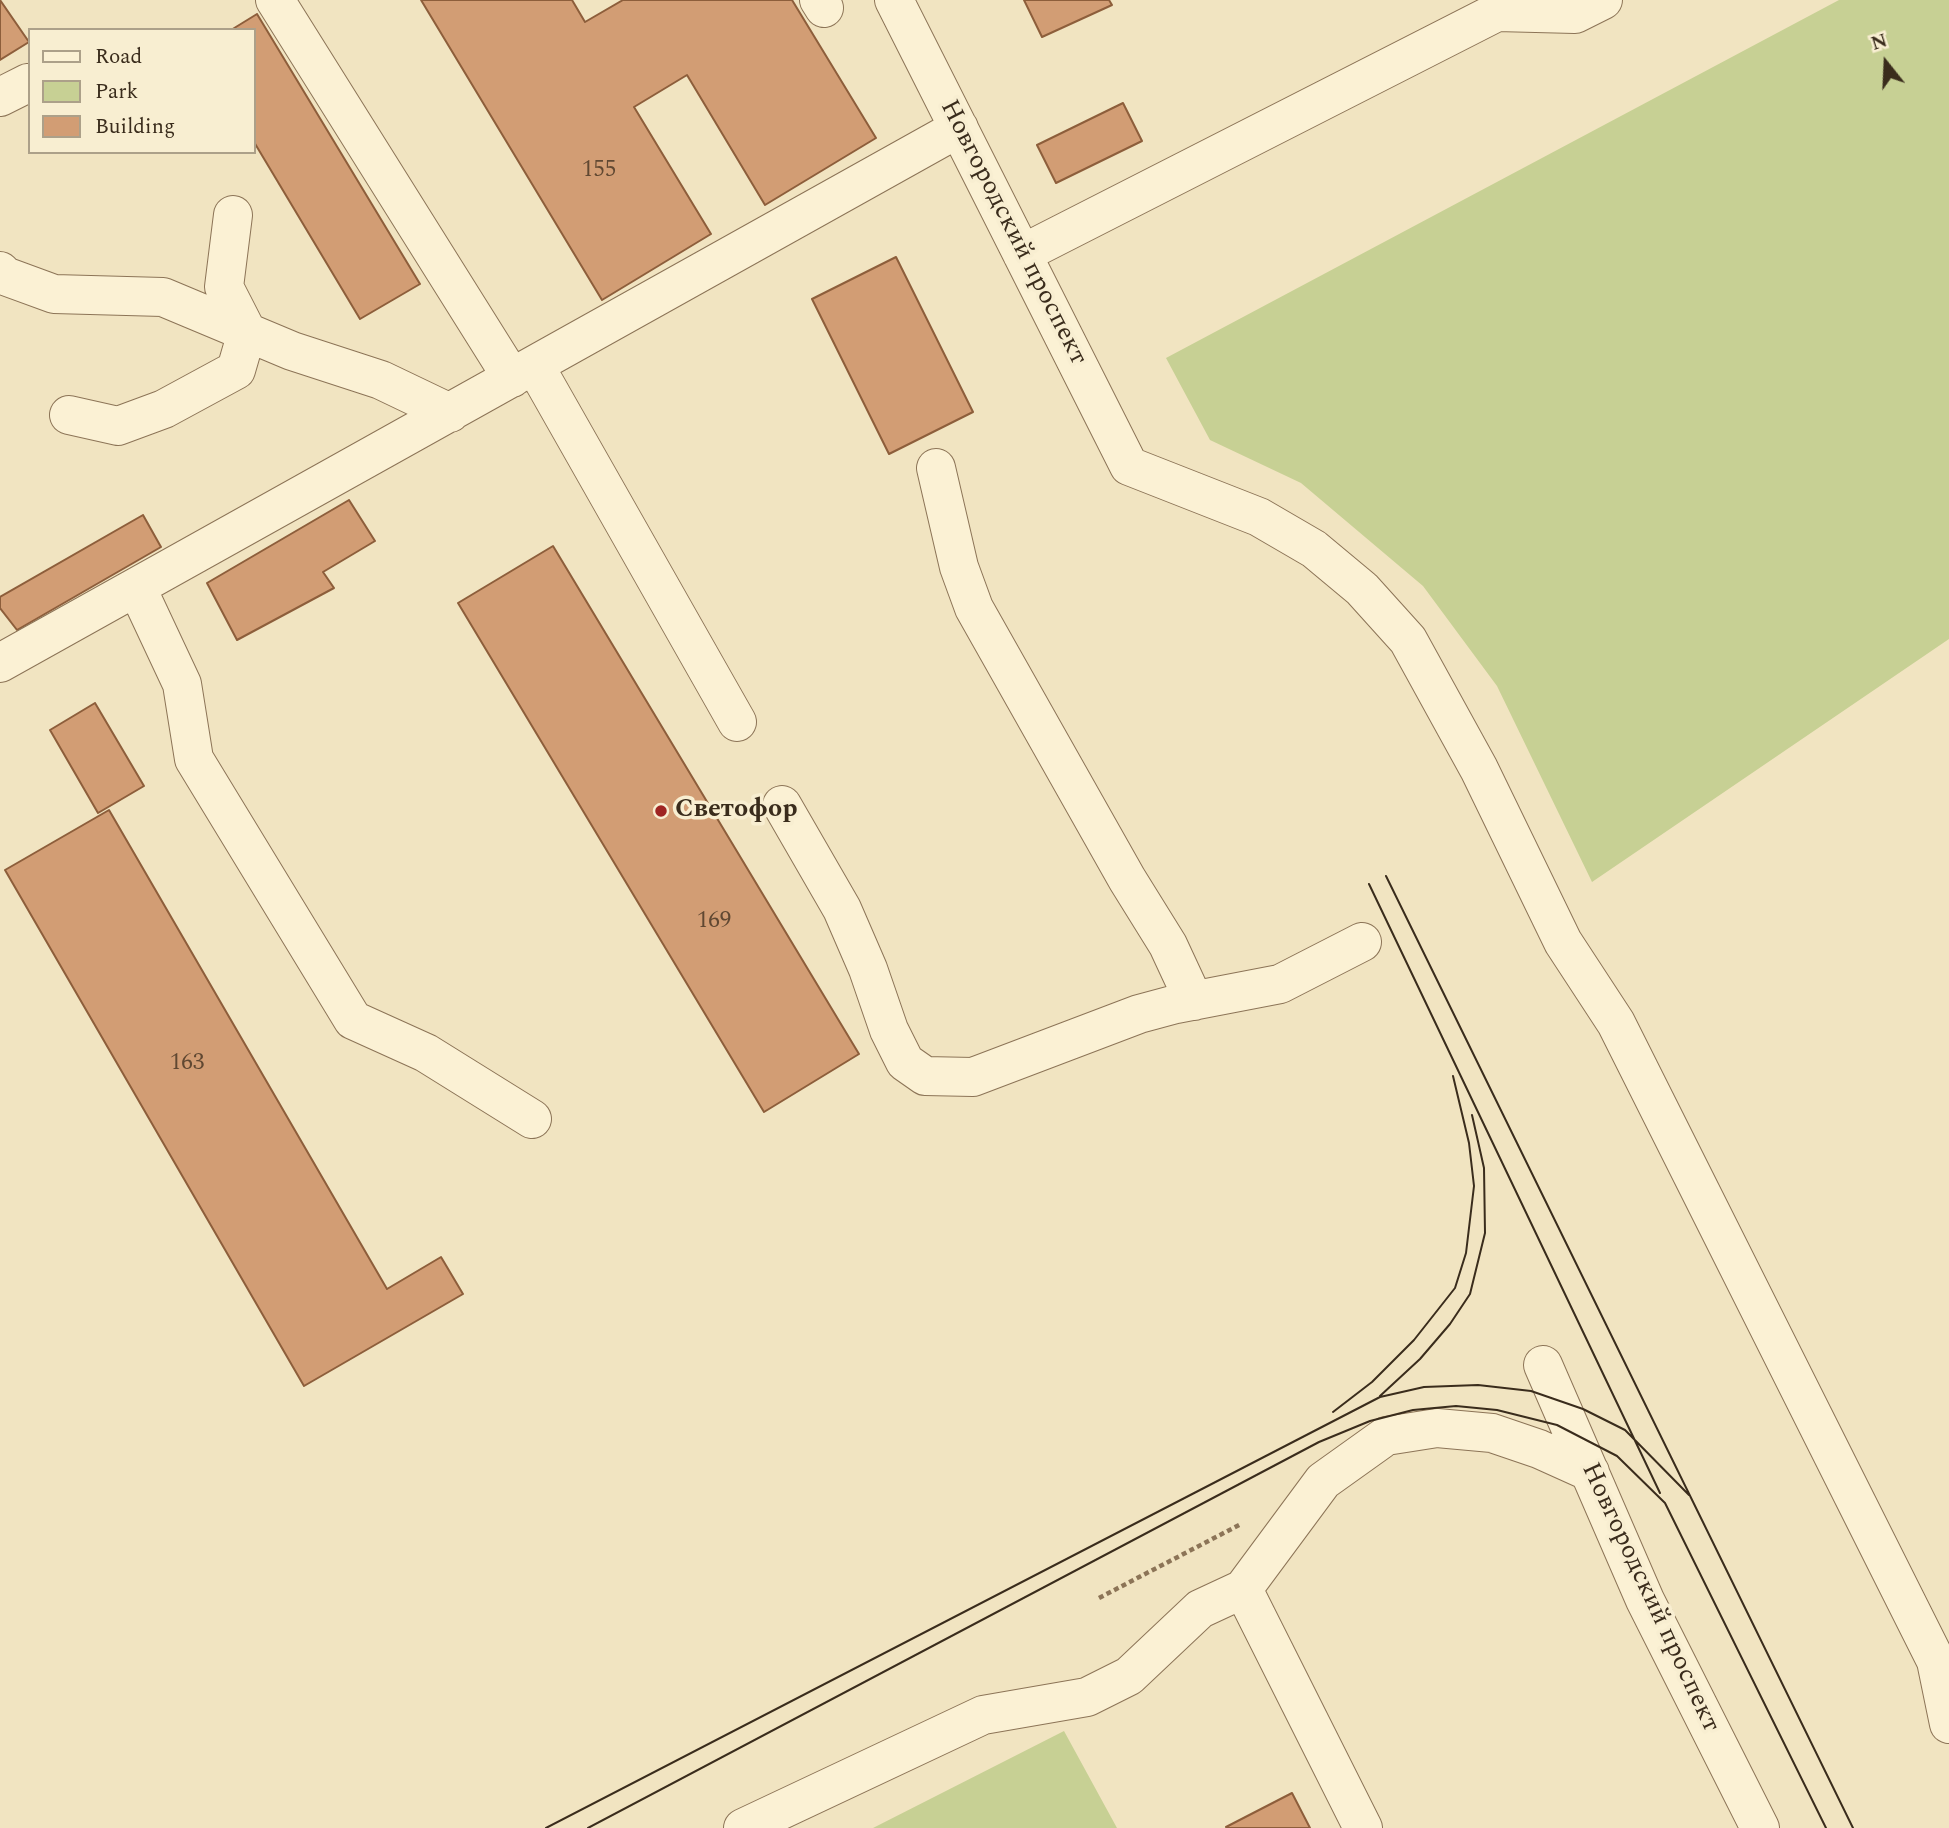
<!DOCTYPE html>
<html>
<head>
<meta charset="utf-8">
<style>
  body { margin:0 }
  #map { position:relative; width:1949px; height:1828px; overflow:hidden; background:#f1e4c1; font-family:Spectral,serif }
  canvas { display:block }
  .legend { position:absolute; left:28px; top:28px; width:228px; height:126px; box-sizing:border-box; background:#f8eed1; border:2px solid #aca089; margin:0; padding:9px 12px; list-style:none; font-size:21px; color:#3a2c1c }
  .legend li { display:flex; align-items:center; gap:14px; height:35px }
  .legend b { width:35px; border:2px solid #aca089 }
  .north { position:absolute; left:1851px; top:28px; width:70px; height:70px; -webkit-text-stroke:5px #f8eed1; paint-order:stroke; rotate:342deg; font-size:19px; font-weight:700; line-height:28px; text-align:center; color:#3a2c1c }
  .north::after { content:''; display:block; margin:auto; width:24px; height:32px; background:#3a2c1c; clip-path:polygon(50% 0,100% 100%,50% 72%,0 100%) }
</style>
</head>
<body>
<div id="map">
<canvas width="1949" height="1828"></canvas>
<ul class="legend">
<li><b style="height:9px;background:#fbf1d4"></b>Road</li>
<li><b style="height:19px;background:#c7d094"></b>Park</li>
<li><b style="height:19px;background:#d29d74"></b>Building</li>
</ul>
<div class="north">N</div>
</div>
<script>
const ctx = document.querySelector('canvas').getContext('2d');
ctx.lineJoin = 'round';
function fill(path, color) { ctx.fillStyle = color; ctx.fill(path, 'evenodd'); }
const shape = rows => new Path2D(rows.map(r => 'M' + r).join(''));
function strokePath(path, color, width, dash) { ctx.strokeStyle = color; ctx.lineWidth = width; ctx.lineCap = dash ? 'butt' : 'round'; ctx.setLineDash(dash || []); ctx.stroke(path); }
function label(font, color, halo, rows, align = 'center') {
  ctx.font = font + ' Spectral,serif'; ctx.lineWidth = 7; ctx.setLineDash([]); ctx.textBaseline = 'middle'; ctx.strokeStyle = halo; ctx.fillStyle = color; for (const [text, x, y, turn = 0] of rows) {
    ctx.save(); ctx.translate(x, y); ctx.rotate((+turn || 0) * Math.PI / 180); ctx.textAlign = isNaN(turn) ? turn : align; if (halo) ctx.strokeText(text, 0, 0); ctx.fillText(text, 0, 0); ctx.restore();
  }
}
fill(shape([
  [1839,0,1949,0,1949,639,1592,882,1497,686,1423,586,1301,483,1210,440,1166,358],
  [1064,1731,1117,1828,873,1828]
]), '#c7d094');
const building = shape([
  [0,0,29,42,0,60,0,0],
  [421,0,572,0,585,22,623,0,792,0,876,138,765,205,687,75,634,107,711,234,602,300,421,0],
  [1024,0,1109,0,1112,5,1042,37,1024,0],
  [257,14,420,284,360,319,254,142,254,30,231,30,257,14],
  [1123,103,1142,141,1056,183,1037,145,1123,103],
  [896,257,973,412,889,454,812,299,896,257],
  [349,500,375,541,323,572,334,588,237,640,207,583,349,500],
  [143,515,161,547,17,630,0,608,0,597,143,515],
  [553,546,859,1054,764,1112,458,603,553,546],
  [95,703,144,786,98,813,50,730,95,703],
  [109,810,387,1289,441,1257,463,1294,304,1386,5,870,109,810],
  [1292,1793,1310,1828,1227,1828,1226,1827,1292,1793]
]);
fill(building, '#d29d74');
strokePath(building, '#8d5e3b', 2);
const minor = shape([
  [275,0,512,378],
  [819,0,824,8],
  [894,0,1129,466,1259,517,1314,549,1362,589,1408,640,1479,769,1563,942,1616,1023,1936,1661,1949,1724],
  [0,97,28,83],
  [1022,254,1497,12,1575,14,1603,0],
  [0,271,5,276,54,294,163,297,292,351,381,380,450,413],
  [535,366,737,722],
  [69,415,118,426,164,409,236,370,247,332,224,287,233,215],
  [936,468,959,567,974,608,1127,879,1168,945,1194,1001],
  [137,588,182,684,194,759,353,1020,426,1053,532,1119],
  [0,663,959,128],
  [782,805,842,909,868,969,889,1030,905,1062,925,1076,973,1077,1139,1014,1176,1004,1280,984,1362,942],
  [1543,1365,1645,1600,1760,1828],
  [1243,1589,1323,1481,1386,1436,1437,1428,1492,1433,1539,1449,1590,1472],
  [743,1828,983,1715,1087,1697,1129,1676,1200,1609,1243,1589,1363,1828]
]);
strokePath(minor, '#8c7457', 40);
strokePath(shape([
  [1099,1598,1241,1524]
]), '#8c7457', 4.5, [5, 3.5]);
strokePath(minor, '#fbf1d4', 38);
strokePath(shape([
  [1386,876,1853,1828],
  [1369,884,1660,1493],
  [1380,1396,1420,1359,1450,1324,1470,1294,1485,1233,1484,1168,1472,1115],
  [1333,1412,1372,1382,1414,1340,1455,1288,1466,1253,1474,1186,1469,1143,1453,1076],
  [546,1828,1380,1397,1424,1387,1478,1385,1531,1391,1583,1409,1625,1430,1689,1495],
  [588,1828,1319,1442,1370,1421,1413,1410,1456,1406,1497,1410,1557,1425,1617,1456,1665,1503,1826,1828]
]), '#3a2c1c', 2);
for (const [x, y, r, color] of [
  [661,811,7,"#9f2522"]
]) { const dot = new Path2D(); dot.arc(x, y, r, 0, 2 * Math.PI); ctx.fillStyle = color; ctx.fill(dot); strokePath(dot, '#f8eed1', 2.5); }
label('23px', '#604832', null, [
  ["155",599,171],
  ["169",714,922],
  ["163",187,1064]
]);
label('26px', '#3a2c1c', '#f8eed1', [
  ["Новгородский проспект",1012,233,63],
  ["Новгородский проспект",1649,1598,65]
]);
label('bold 26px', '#3a2c1c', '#f8eed1', [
  ["Светофор",675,811]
], 'left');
</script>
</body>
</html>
